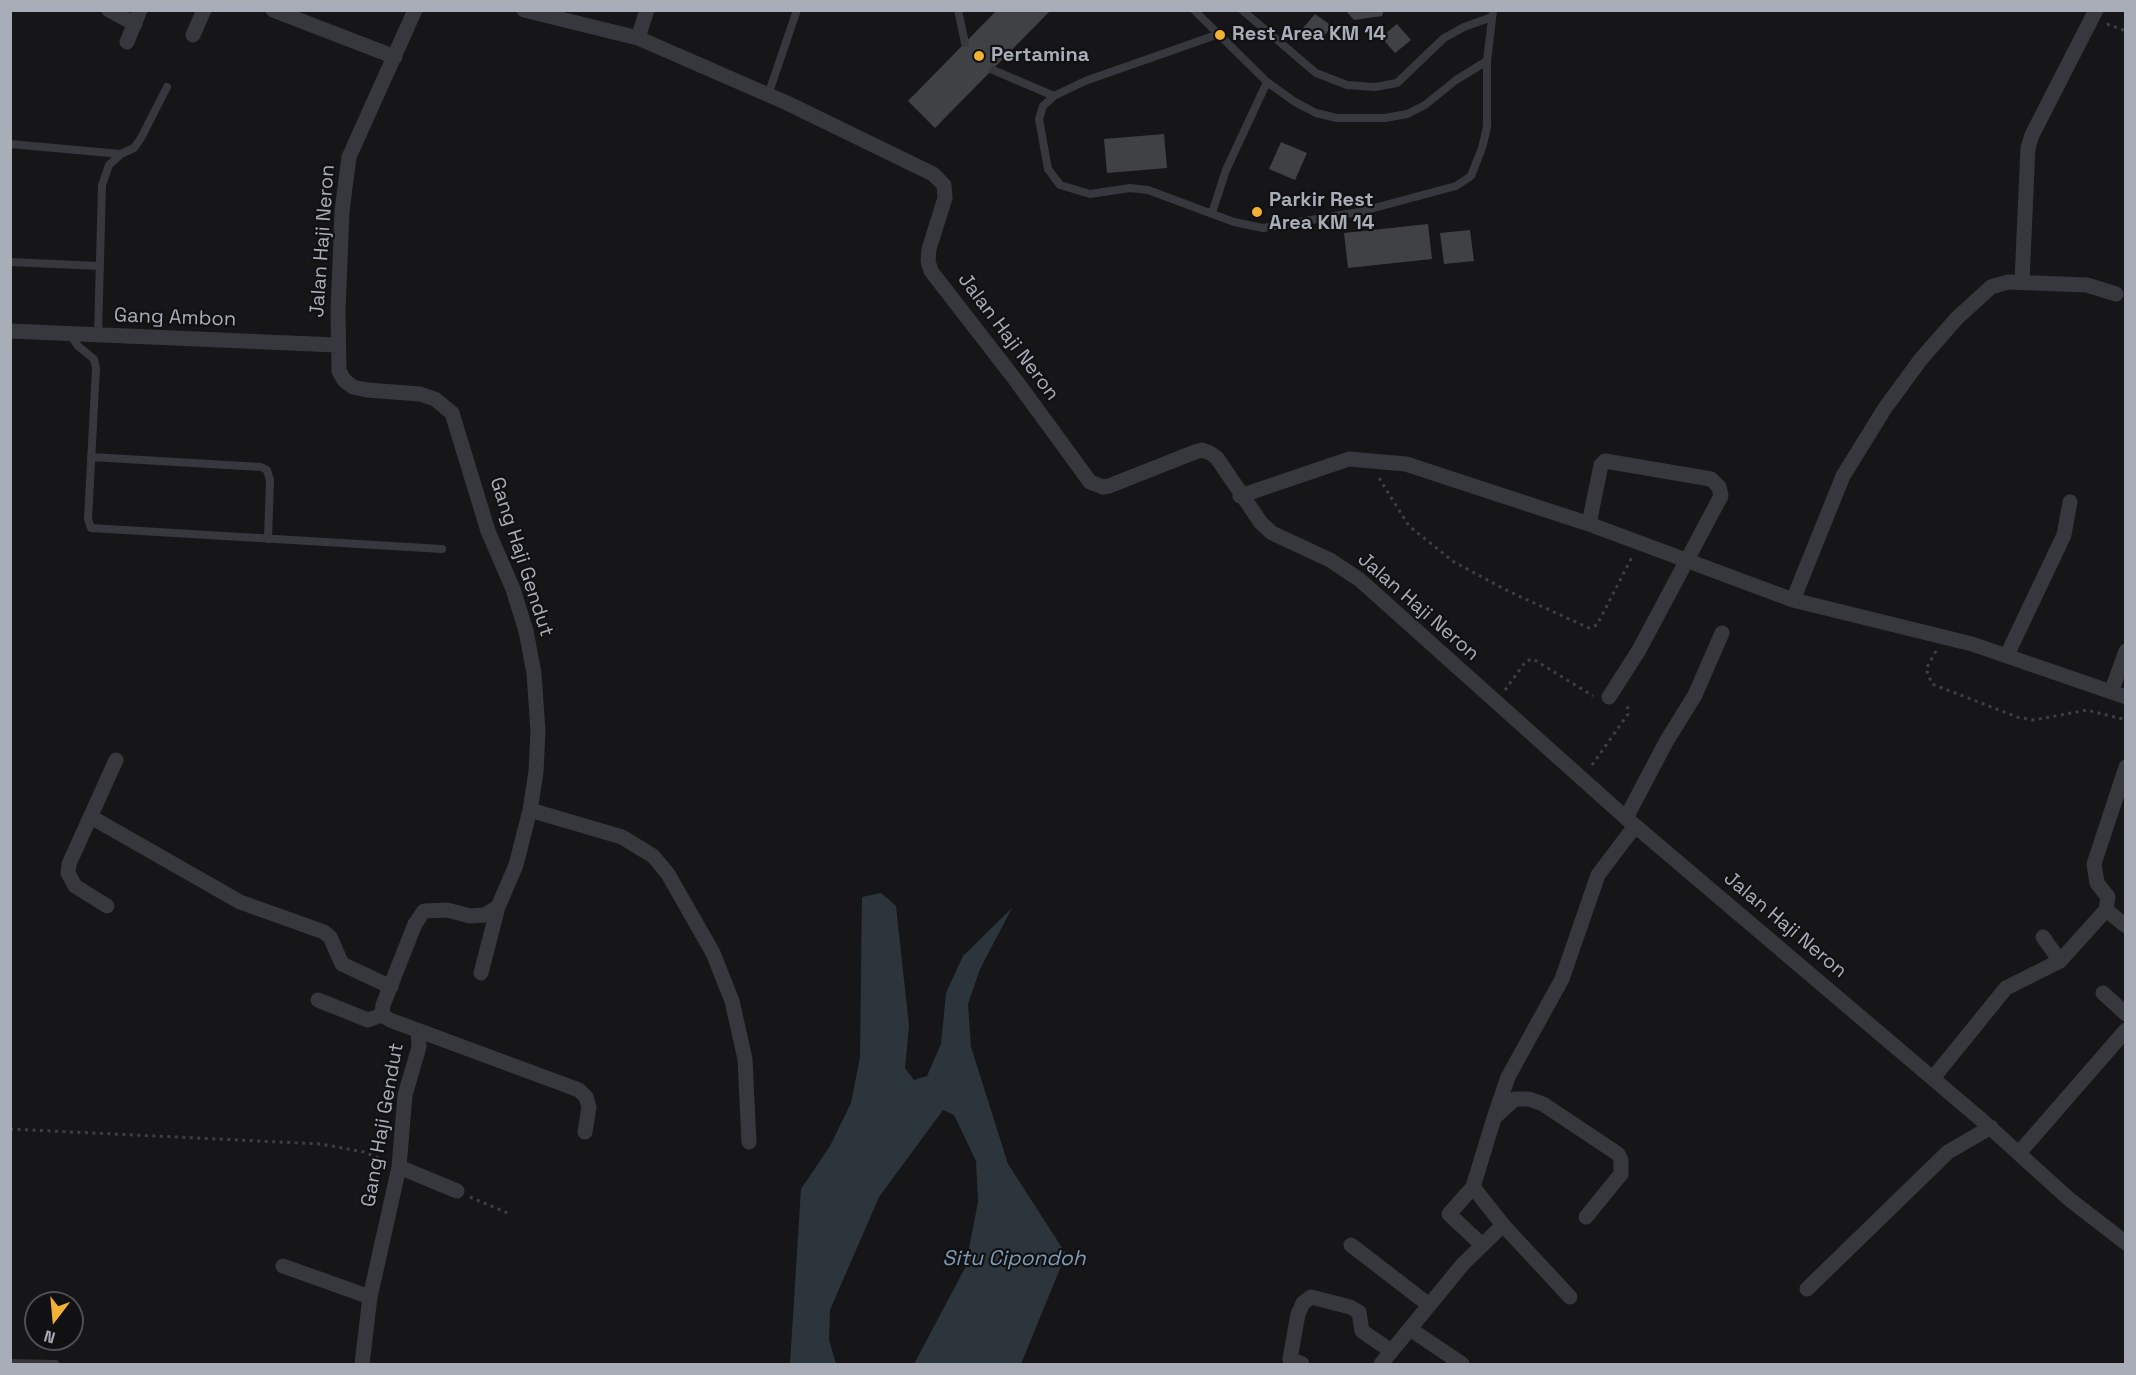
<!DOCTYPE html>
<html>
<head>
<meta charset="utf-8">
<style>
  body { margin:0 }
  #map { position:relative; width:2136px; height:1375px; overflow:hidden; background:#161618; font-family:"Space Grotesk",sans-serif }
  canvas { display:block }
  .frame { position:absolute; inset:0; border:12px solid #a8adb8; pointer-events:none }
  .north { position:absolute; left:24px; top:1291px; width:60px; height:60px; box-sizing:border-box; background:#111113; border:2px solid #4d4f55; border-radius:50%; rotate:196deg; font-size:16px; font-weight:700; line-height:24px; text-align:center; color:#a8adb8 }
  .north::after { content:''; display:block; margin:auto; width:21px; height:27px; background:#f2b134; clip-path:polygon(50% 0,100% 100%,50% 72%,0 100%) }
</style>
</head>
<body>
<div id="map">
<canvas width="2136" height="1375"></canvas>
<div class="frame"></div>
<div class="north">N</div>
</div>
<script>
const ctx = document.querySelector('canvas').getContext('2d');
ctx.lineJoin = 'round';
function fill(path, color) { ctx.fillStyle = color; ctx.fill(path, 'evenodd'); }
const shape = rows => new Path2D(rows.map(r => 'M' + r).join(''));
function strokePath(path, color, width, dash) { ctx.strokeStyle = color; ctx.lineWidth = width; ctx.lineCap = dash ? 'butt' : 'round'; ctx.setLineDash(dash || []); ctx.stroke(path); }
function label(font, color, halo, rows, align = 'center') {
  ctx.font = font + ' "Space Grotesk",sans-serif'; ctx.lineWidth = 4.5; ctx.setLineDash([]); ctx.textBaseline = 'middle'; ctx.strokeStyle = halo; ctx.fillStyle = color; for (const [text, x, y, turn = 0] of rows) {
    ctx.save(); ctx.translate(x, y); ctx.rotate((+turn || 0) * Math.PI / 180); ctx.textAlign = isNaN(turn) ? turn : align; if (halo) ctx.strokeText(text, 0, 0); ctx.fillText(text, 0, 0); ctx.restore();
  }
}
fill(shape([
  [881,893,896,906,909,1026,905,1068,914,1080,927,1076,941,1044,946,993,963,956,1012,908,980,969,968,1004,971,1047,1008,1164,1066,1254,1021,1364,914,1364,965,1268,978,1202,976,1161,954,1115,943,1110,879,1197,830,1310,829,1340,836,1364,790,1364,801,1189,830,1146,851,1103,860,1057,862,897]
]), '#2c353c');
fill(shape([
  [997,10,1051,10,935,128,908,101],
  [1345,10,1384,10,1382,16,1354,20],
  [1315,14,1332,26,1320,41,1303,28],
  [1397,24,1411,40,1395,53,1381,37],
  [1164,134,1167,168,1107,173,1104,139],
  [1281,142,1307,153,1295,180,1269,169],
  [1428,224,1432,259,1348,268,1344,233],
  [1470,230,1474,261,1444,264,1440,233]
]), '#404145');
strokePath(shape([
  [2107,24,2126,31],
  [1379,478,1409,526,1454,562,1510,592,1589,628,1597,625,1633,555],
  [1936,651,1926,669,1932,684,2017,717,2034,720,2087,710,2126,720],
  [1505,690,1526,661,1533,659,1593,696],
  [1592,765,1628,714,1628,708,1623,705],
  [10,1129,321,1144,364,1152,383,1160],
  [470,1197,510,1214]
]), '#3d3f44', 3, [3, 4.5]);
strokePath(shape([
  [958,10,965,43],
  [1194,10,1267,82,1295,102,1316,113,1337,118,1385,118,1407,114,1425,105,1456,80,1487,61],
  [1242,10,1316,73,1347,85,1375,87,1397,83,1444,38,1464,27,1492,17],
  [1219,34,1085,81,1054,96,1043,106,1039,119,1048,169,1060,185,1090,194,1130,188,1148,190,1234,222,1263,228,1359,212,1456,186,1471,176,1482,148,1487,127,1487,61,1493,10],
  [993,70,1054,96],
  [768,95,797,10],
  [10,144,121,154],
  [1212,213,1226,170,1267,82],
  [10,262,100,266],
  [70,334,78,346,94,359,96,368,88,519,91,528,442,549],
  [98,335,102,185,109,165,121,154,134,148,141,138,167,87],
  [91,457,261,467,267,470,270,480,268,539],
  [10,1363,55,1364]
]), '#37383d', 8);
strokePath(shape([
  [109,10,135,24],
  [273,10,395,57],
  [524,10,638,38,787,103,933,174,944,185,945,198,929,249,928,261,931,271,1017,382,1090,482,1103,487,1109,486,1195,452,1202,450,1210,453,1217,458,1261,523,1272,533,1330,560,1360,580,1626,818,1984,1122,2069,1199,2126,1243],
  [193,35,204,10],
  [638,38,647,10],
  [127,42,140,10],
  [2022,281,2028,148,2032,135,2096,10],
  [10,331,337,345],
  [1240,496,1349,459,1406,464,1589,524,1793,600,1972,644,2126,697],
  [1589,524,1601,465,1605,461,1711,479,1719,487,1721,496,1687,560,1639,650,1609,697],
  [1793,600,1843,476,1885,408,1921,359,1957,318,1991,287,2008,282,2087,285,2116,294],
  [2007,655,2064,535,2070,502],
  [2111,692,2126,651],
  [530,810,622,837,653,856,668,874,713,953,732,1001,745,1059,749,1142],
  [91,817,240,902,324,932,330,937,342,964,391,987],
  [1626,818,1666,742,1695,695,1722,633],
  [107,906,75,886,68,873,69,864,116,760],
  [2106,910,2126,926],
  [2043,937,2060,961],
  [481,973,498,907],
  [2103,993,2126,1014],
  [318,1000,368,1020,382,1015],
  [382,1015,383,1005,415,924,424,911,447,910,470,916,485,915,498,907,516,865,530,810,536,772,538,731,534,673,526,631,513,589,488,531,452,413,435,399,420,394,367,390,353,387,344,380,339,371,338,311,342,211,349,157,415,10],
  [382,1015,390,1020,579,1090,586,1097,589,1107,585,1132],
  [1933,1078,2006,988,2060,961,2106,910,2108,897,2097,883,2094,864,2126,767],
  [1495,1115,1508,1077,1562,979,1598,875,1635,826],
  [2019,1153,2126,1030],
  [399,1167,457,1191],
  [1473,1187,1449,1214,1482,1245],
  [1503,1225,1570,1297],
  [1351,1245,1429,1305],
  [283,1266,370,1297],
  [1807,1289,1948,1152,1991,1127],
  [1410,1329,1462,1364],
  [362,1364,370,1297,399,1167,405,1095,419,1047,418,1031],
  [1302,1364,1290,1359,1298,1314,1303,1303,1311,1297,1350,1307,1359,1312,1362,1331,1391,1351],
  [1381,1364,1463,1264,1503,1225,1473,1187,1494,1118,1515,1099,1529,1099,1543,1104,1618,1154,1621,1160,1621,1174,1586,1217]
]), '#37383d', 15);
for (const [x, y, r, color] of [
  [1220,35,6,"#f2b134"],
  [979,56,6,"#f2b134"],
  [1257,212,6,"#f2b134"]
]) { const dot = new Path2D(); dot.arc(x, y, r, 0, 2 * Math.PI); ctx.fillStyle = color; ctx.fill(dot); strokePath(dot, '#111113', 2); }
label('bold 20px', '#a8adb8', '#111113', [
  ["Rest Area KM 14",1232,35],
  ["Pertamina",991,56],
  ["Parkir Rest",1269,201],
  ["Area KM 14",1269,224]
], 'left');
label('20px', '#a8adb8', '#111113', [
  ["Jalan Haji Neron",323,241,-86],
  ["Gang Ambon",175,318,2],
  ["Jalan Haji Neron",1008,337,53],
  ["Gang Haji Gendut",521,557,72],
  ["Jalan Haji Neron",1418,607,41],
  ["Jalan Haji Neron",1785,925,40],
  ["Gang Haji Gendut",383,1125,-80]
]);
label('italic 21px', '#7f9bb3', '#111113', [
  ["Situ Cipondoh",1014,1259]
]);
</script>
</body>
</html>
